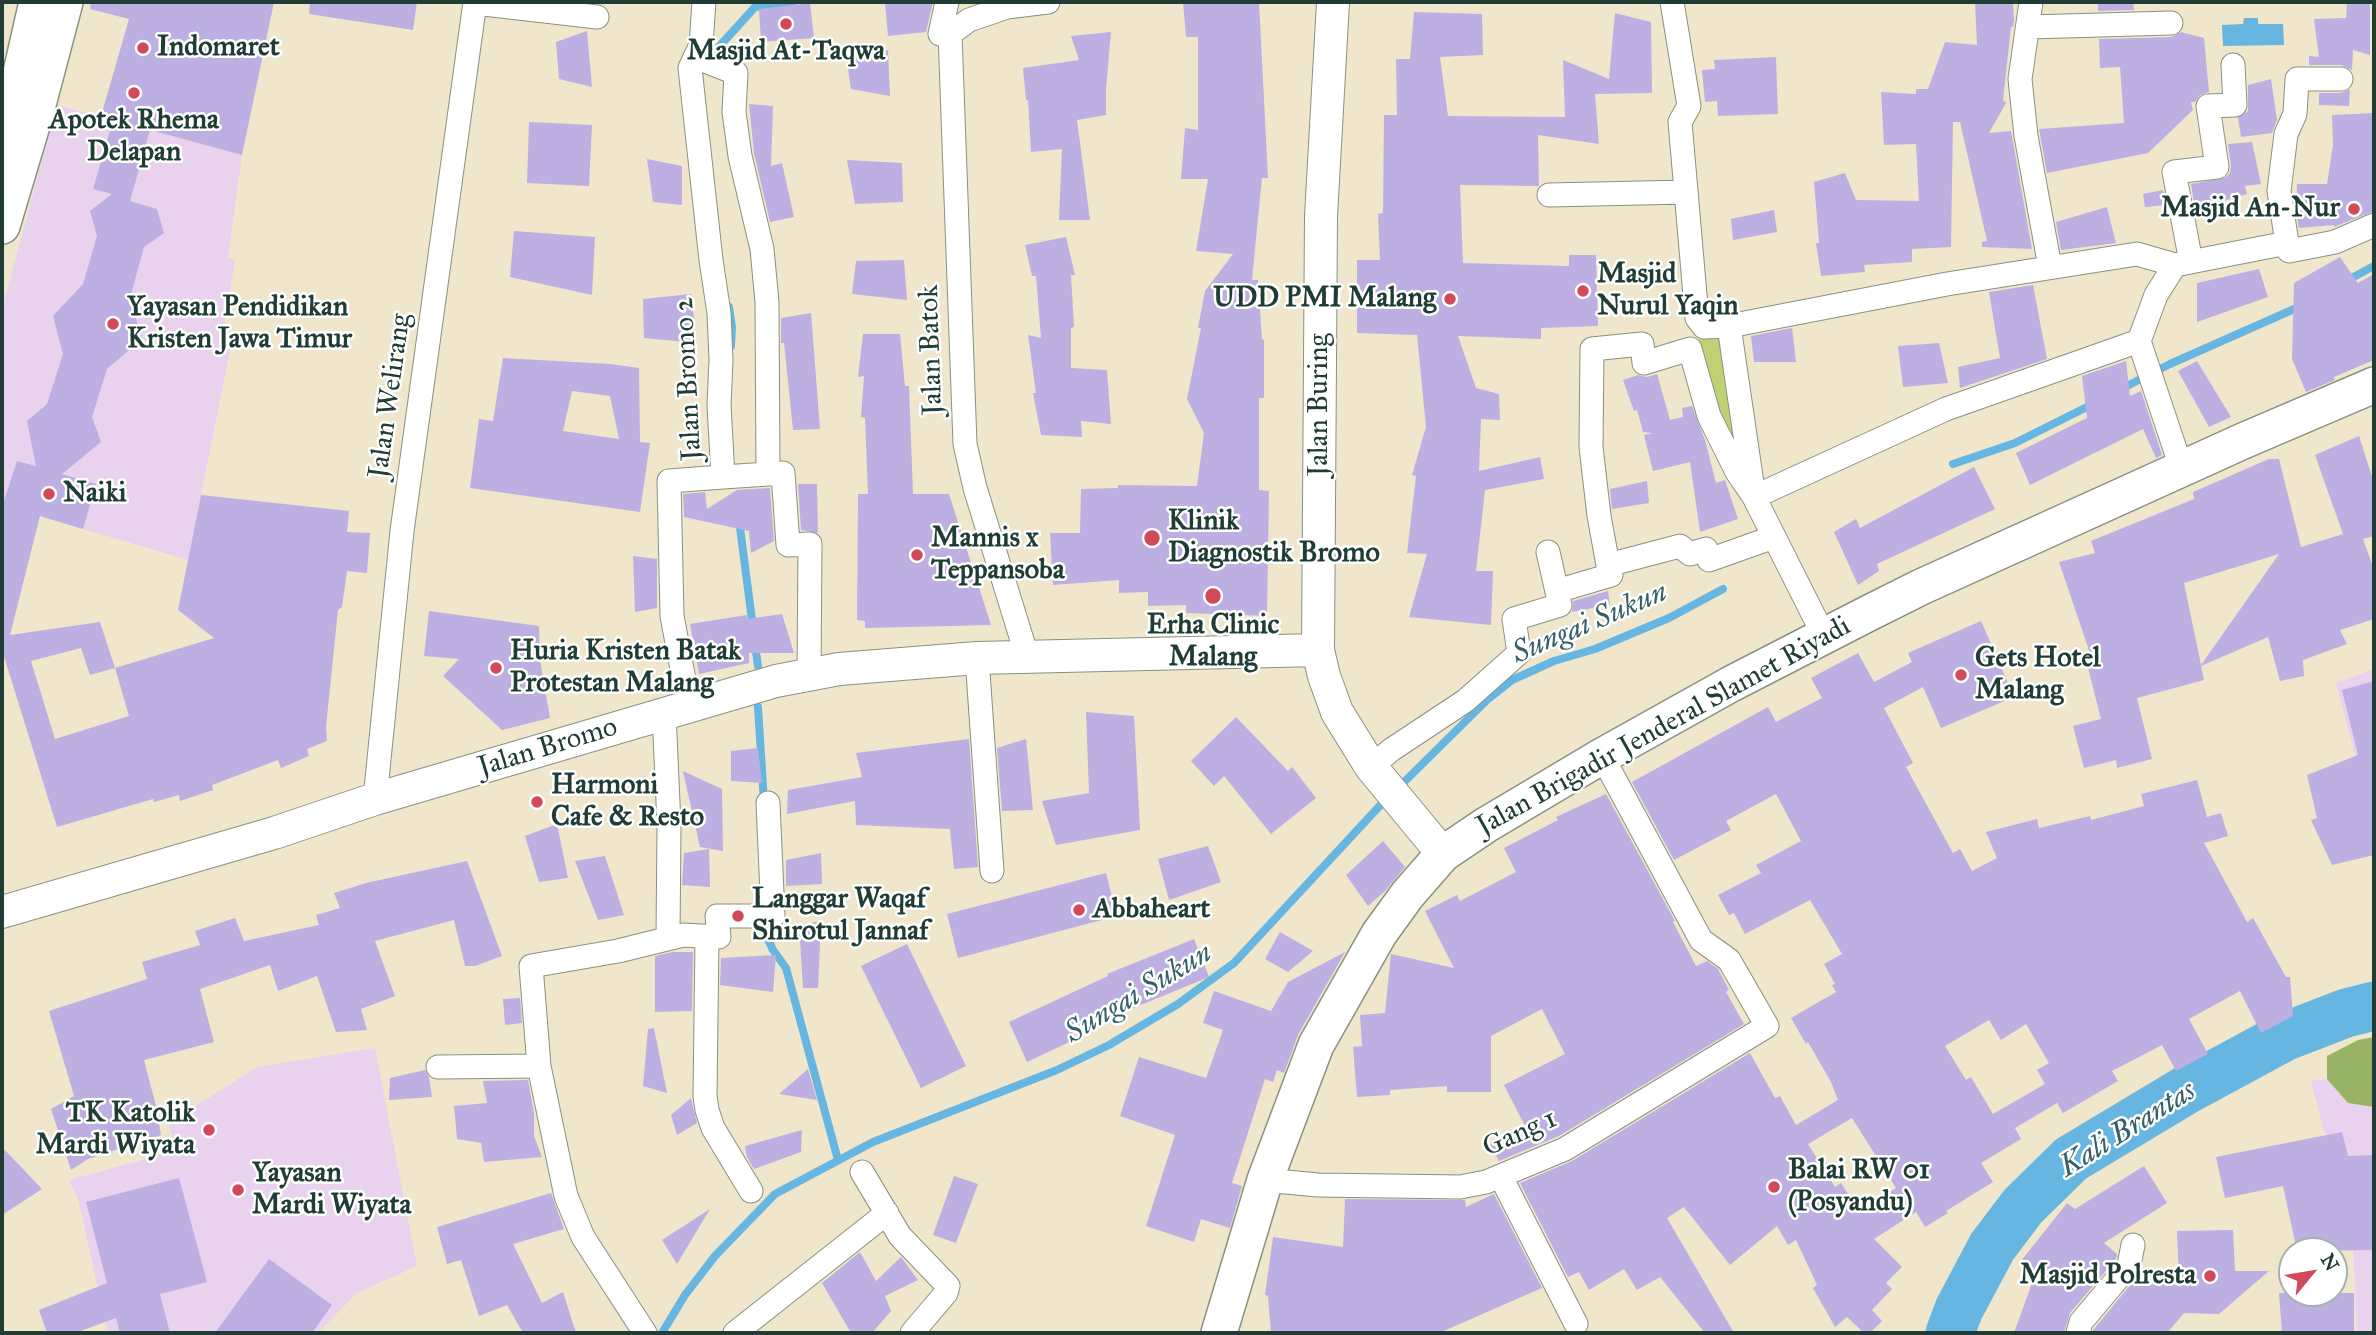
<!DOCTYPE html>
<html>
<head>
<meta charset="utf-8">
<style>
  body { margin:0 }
  #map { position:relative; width:2376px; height:1335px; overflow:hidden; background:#f0e6cb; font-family:"IM FELL Great Primer",serif }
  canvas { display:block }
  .frame { position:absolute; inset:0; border:4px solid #1f3d34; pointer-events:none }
  .north { position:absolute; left:2278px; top:1237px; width:70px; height:70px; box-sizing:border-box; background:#fff; border:2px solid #a5b1ae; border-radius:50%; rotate:60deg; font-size:19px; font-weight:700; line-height:28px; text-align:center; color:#1f3d34 }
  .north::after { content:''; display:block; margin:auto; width:24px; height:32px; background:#d1495b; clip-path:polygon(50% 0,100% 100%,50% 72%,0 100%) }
</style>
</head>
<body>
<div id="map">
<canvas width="2376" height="1335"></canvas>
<div class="frame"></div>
<div class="north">N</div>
</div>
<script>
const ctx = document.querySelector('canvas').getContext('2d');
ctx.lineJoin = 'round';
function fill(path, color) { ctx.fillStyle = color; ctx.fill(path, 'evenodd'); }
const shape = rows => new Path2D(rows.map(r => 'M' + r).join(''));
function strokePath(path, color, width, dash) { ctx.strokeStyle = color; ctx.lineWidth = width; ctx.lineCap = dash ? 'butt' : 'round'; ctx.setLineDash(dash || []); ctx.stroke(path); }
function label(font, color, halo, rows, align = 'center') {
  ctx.font = font + ' "IM FELL Great Primer",serif'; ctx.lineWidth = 5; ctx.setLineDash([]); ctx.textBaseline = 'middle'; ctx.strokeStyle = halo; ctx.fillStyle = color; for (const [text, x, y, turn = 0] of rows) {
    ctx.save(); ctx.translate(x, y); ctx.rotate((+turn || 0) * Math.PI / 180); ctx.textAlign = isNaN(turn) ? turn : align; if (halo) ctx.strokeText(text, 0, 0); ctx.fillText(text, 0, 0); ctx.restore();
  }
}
fill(shape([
  [57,105,242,155,228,258,235,260,222,339,232,341,188,560,2,505,2,309],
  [2374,669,2374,827,2336,683],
  [375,1048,417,1266,357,1293,318,1333,108,1333,78,1199,69,1180,175,1151,169,1123,257,1067],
  [2327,1079,2348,1103,2374,1107,2374,1333,2357,1333,2351,1203,2323,1128,2311,1081]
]), '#e9d2ed');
fill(shape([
  [1724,337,1748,467,1711,417,1695,340]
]), '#c0d174');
fill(shape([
  [2374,1037,2374,1107,2348,1103,2327,1079,2327,1056,2358,1040]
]), '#98b366');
fill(shape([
  [2244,18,2258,18,2258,24,2283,24,2284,45,2223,46,2222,25,2243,24]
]), '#66b6e1');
strokePath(shape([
  [707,60,755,7,793,2],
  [2346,281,2374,266],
  [729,307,732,327,731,346],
  [2119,390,2170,364,2301,306],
  [1953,464,2015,443,2095,403],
  [739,520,753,628],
  [755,645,758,666],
  [758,707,764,802],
  [1397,789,1488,699,1512,680,1554,661,1595,649,1669,618,1723,589],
  [765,920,767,937,773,950,786,968,838,1160],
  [662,1333,685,1295,715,1256,775,1194,873,1142,1057,1070,1109,1045,1178,1004,1234,963,1387,798]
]), '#66b6e1', 8);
strokePath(shape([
  [1950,1333,1959,1309,1992,1247,2023,1206,2071,1159,2186,1090,2284,1037,2346,1013,2374,1006]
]), '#66b6e1', 49);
fill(shape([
  [91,2,274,2,242,155,150,130,130,201,157,209,164,233,144,247,130,298,142,339,107,369,92,417,101,442,62,474,96,484,83,529,40,516,10,635,100,622,115,668,214,638,178,610,201,495,349,511,347,532,370,533,367,573,347,571,342,607,338,610,326,727,327,741,307,749,309,756,281,768,278,760,212,785,213,790,180,801,179,795,154,802,153,799,57,827,2,650,2,507,17,461,36,466,27,421,47,404,63,354,53,316,83,284,97,236,90,211,112,194,93,189,113,120,101,116,129,19,90,9],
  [81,648,90,675,115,668,129,716,55,739,31,661],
  [310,2,417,2,413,30,309,14],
  [885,2,933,2,926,32,888,36],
  [1183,2,1259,2,1268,178,1262,178,1252,280,1258,280,1262,340,1264,339,1264,398,1259,398,1259,490,1269,491,1267,616,1186,613,1186,605,1148,606,1148,592,1119,593,1119,580,1053,585,1050,533,1080,533,1081,489,1118,488,1118,485,1197,486,1204,433,1187,399,1201,328,1198,328,1205,291,1233,254,1196,251,1208,179,1181,179,1185,128,1198,130,1198,37,1186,37],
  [1975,2,2013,2,2014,21,2013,27,2011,27,2003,100,2006,103,1989,133,2011,131,2032,249,1982,247,1982,242,1987,241,1960,122,1953,122,1951,247,1912,249,1912,262,1864,265,1865,272,1821,276,1816,243,1819,243,1814,182,1845,173,1856,200,1919,201,1916,144,1884,145,1881,92,1916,94,1916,89,1928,89,1945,42,1977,45],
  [2098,2,2133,2,2134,10,2098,11],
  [2347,2,2370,2,2370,55,2353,50,2352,70,2341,65,2309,65,2309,56,2319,57,2314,19,2346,18],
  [810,3,814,38,761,42,759,9],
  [1414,12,1482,14,1483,55,1440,57,1448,116,1565,117,1563,60,1609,79,1615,13,1651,22,1652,93,1595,94,1599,144,1538,135,1539,186,1460,185,1463,263,1569,266,1569,255,1596,255,1598,326,1541,328,1541,339,1458,336,1476,388,1499,394,1500,420,1481,419,1479,471,1540,457,1544,479,1485,490,1476,571,1493,571,1491,625,1409,617,1427,554,1407,553,1416,476,1412,475,1426,427,1417,335,1357,333,1357,260,1380,260,1378,214,1383,213,1384,115,1397,115,1396,59,1410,59],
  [587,31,592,87,559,79,556,42],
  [1111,32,1106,88,1106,115,1077,120,1090,220,1059,220,1062,149,1031,152,1028,100,1026,100,1023,68,1079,60,1071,36],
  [2181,32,2204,38,2209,92,2200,95,2195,102,2191,102,2193,110,2148,153,2047,173,2039,129,2124,123,2120,67,2100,68,2099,39,2171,37],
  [888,50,890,96,851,89,846,56],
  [1776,57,1778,114,1718,116,1717,101,1705,102,1702,70,1715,69,1714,60],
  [2271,79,2277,120,2272,133,2241,137,2238,118,2248,111,2248,85],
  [2350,89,2349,106,2319,105,2319,93,2341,93],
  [749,104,773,106,771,166,782,163,794,217,770,222,754,153],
  [2374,113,2374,211,2334,227,2334,225,2299,228,2296,210,2297,184,2327,184,2333,145,2332,115],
  [529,122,592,125,589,186,527,183],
  [2252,142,2261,184,2245,186,2247,194,2195,209,2191,184,2225,178,2230,173,2231,166,2228,144],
  [647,159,682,166,682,205,653,202],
  [847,160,902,163,903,202,855,204],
  [2163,190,2166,205,2145,207,2143,194],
  [2107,207,2116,243,2061,250,2056,222],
  [1774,210,1777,232,1733,240,1731,219],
  [514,231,595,237,592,295,510,277],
  [1066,237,1075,275,1071,275,1074,327,1071,328,1071,368,1107,370,1111,424,1081,421,1082,437,1041,435,1033,393,1036,393,1028,335,1041,338,1036,276,1032,276,1025,245],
  [2340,257,2358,283,2374,274,2374,360,2334,377,2335,380,2306,392,2292,359,2294,283],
  [904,260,907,300,852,294,856,261],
  [2259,269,2268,297,2197,322,2197,283],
  [2033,285,2047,359,1960,388,1958,367,2000,358,1989,292],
  [691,294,697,343,644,338,643,299],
  [811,313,820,429,793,430,784,343,781,343,781,318],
  [1792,328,1796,362,1754,362,1751,336],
  [863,334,900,334,905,386,909,386,913,494,949,494,991,625,865,628,865,621,857,620,858,494,868,494,865,418,861,417,864,376,858,377],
  [1939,343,1948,383,1903,387,1898,346],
  [503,358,610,364,639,368,640,442,650,443,640,512,470,488,479,419,493,421],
  [572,391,610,396,619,439,563,431],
  [2126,361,2130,396,2141,391,2162,455,2156,458,2143,429,2030,485,2016,453,2087,418,2082,376],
  [2197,361,2231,417,2209,427,2178,371],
  [1657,374,1670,420,1683,417,1682,408,1692,406,1705,440,1716,483,1725,480,1738,519,1700,532,1690,462,1653,471,1644,435,1653,433,1643,432,1637,410,1634,411,1623,380,1638,375,1647,377],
  [2359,436,2374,483,2374,536,2363,539,2374,570,2374,619,2340,630,2347,644,2303,660,2304,676,2280,681,2268,637,2201,666,2204,680,2137,698,2152,759,2117,768,2116,760,2084,768,2073,726,2101,719,2087,664,2093,662,2059,562,2095,553,2091,541,2194,499,2193,492,2269,459,2279,459,2301,547,2343,534,2315,455],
  [2279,554,2201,665,2184,583],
  [1974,467,1995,509,1877,564,1879,571,1858,585,1834,532,1856,519,1860,528],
  [1647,481,1649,503,1612,509,1610,489],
  [798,484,817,484,818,533,801,530],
  [770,488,774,541,751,553,749,531,684,517,683,494,705,492,707,509,737,490],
  [633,556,657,559,657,608,635,612],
  [1608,591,1610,605,1572,612,1573,601],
  [429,611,539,626,540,660,550,718,502,730,443,676,459,659,424,656],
  [782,614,794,653,749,653,749,663,699,674,690,624,747,615,747,619],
  [1981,621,2014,697,1941,728,1923,687,1884,708,1913,763,1906,767,1953,853,1960,849,1972,871,1997,858,1986,832,2037,819,2039,828,2090,816,2091,820,2144,806,2141,794,2197,780,2207,817,2221,813,2228,836,2204,843,2247,922,2253,918,2286,977,2290,977,2293,1016,2261,1033,2240,991,2189,1019,2208,1054,2176,1071,2162,1045,2112,1071,2118,1081,2063,1113,2057,1103,2015,1128,2021,1139,1981,1163,1993,1182,1946,1211,1948,1213,1925,1227,1916,1212,1874,1239,1902,1267,1886,1283,1892,1289,1872,1310,1882,1321,1870,1333,1864,1333,1847,1317,1835,1327,1813,1288,1817,1285,1796,1240,1788,1245,1777,1226,1730,1265,1684,1207,1667,1218,1734,1333,1705,1333,1660,1277,1637,1290,1624,1269,1589,1290,1579,1272,1568,1277,1520,1183,1572,1161,1750,1053,1775,1098,1780,1096,1796,1125,1838,1100,1831,1082,1808,1042,1806,1044,1791,1018,1836,992,1832,985,1835,984,1824,964,1842,954,1810,900,1745,934,1734,913,1729,915,1718,895,1761,873,1756,865,1801,841,1776,794,1726,821,1731,830,1674,860,1632,782,1768,707,1776,722,1822,698,1811,678,1858,653,1874,682,1912,662,1908,653],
  [1989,1020,2001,1040,2026,1024,2049,1063,2037,1070,2045,1084,1993,1114,1971,1077,1966,1080,1945,1046],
  [1852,1118,1896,1188,1859,1211,1841,1183,1835,1187,1808,1144],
  [2374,681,2374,855,2332,865,2311,820,2317,818,2307,775,2358,755,2342,690],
  [1086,712,1134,716,1140,830,1056,845,1042,801,1089,793],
  [1236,717,1288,771,1292,767,1316,798,1271,834,1224,776,1214,786,1191,761],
  [969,739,978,867,954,869,950,829,856,825,855,801,787,814,788,790,862,777,856,753],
  [1026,739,1033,810,1002,811,997,748],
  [758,748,762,783,731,781,731,751],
  [683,771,722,789,723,851,700,847],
  [1606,794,1675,921,1673,922,1696,966,1707,961,1718,969,1729,990,1726,992,1744,1024,1559,1136,1499,1161,1490,1144,1525,1126,1504,1085,1565,1054,1542,1009,1491,1036,1491,1092,1447,1092,1447,1086,1390,1090,1390,1095,1357,1097,1353,1047,1362,1046,1360,1015,1385,1013,1391,954,1454,968,1425,911,1457,895,1460,901,1516,872,1504,848,1558,820,1556,817],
  [557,824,568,878,539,882,525,836],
  [1383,841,1405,867,1385,891,1368,906,1346,875],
  [1208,846,1221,882,1169,900,1158,859],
  [709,849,710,887,682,885,684,853],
  [821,853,822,884,786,886,786,860],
  [605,856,624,915,598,920,575,861],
  [467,861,502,956,475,966,465,966,454,920,375,941,395,996,361,1009,367,1030,336,1032,317,976,278,991,270,965,200,989,214,1042,144,1060,156,1106,161,1135,88,1159,71,1170,51,1109,74,1096,49,1011,147,979,142,962,200,945,195,931,235,918,244,941,319,925,316,915,340,908,334,893,366,883],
  [1106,873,1117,916,958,958,947,914],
  [821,921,818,988,803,988,799,925],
  [1280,932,1313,951,1288,972,1265,959],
  [1194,939,1209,977,1070,1034,1080,1037,1027,1062,1009,1022,1108,976,1107,974],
  [907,944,966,1066,921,1088,861,966],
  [673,952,693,952,692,1011,655,1012,655,956],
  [1345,952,1298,1035,1284,1073,1277,1070,1273,1082,1265,1079,1232,1183,1242,1186,1230,1228,1201,1219,1194,1242,1146,1226,1175,1135,1120,1116,1139,1057,1206,1078,1223,1030,1203,1023,1214,991,1271,1011,1288,982],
  [776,955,773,992,720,985,721,958],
  [520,998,522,1023,505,1025,503,999],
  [654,1028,667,1093,643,1086,648,1029],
  [808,1069,817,1100,779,1094],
  [425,1070,429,1077,432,1097,389,1100,390,1078],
  [528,1080,534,1113,534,1136,542,1157,484,1162,481,1143,457,1139,454,1106,487,1103,483,1081],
  [691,1098,697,1123,677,1135,671,1115],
  [802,1130,801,1152,754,1169,747,1157,745,1146],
  [2342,1132,2348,1156,2374,1155,2374,1250,2297,1251,2283,1186,2225,1198,2216,1157],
  [2,1147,42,1189,2,1215],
  [2144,1166,2167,1203,2104,1243,2117,1254,2116,1259,2070,1313,2064,1333,2014,1333,2036,1272,2021,1261,2067,1203,2075,1209],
  [954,1176,978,1184,956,1243,933,1235],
  [179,1178,207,1282,160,1294,170,1333,120,1333,116,1318,75,1333,47,1333,39,1310,107,1283,86,1202],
  [551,1193,564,1229,513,1244,542,1303,563,1292,576,1333,523,1333,507,1305,479,1316,461,1260,447,1264,437,1227],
  [1494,1194,1542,1288,1439,1333,1271,1333,1268,1296,1265,1295,1273,1237,1343,1247,1345,1199,1465,1200,1466,1207],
  [710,1209,677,1264,662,1240],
  [2233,1230,2235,1271,2269,1271,2219,1314,2184,1313,2167,1333,2092,1333,2094,1329,2140,1273,2150,1281,2179,1280,2177,1231],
  [860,1252,876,1281,901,1257,918,1280,885,1296,891,1311,872,1333,851,1333,822,1283],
  [269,1259,332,1305,312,1333,215,1333],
  [2279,1293,2354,1293,2354,1333,2282,1333]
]), '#bdafe2');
const street = shape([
  [1672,2,1689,106,1680,122,1697,318,1704,327,1729,326,1947,284,2137,254,2175,265,2287,243,2289,251,2335,242,2374,225],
  [2031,2,2020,79,2026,136,2050,267],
  [475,3,597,17],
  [2029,27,2171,23],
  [940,34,947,2],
  [695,57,736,73,734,112,740,156,762,249,767,302,768,474,723,477],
  [1549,195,1686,192],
  [2287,243,2279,191,2286,134,2295,114,2297,79,2341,79],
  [2191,262,2174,172,2217,167,2208,106,2235,105,2233,65],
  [1729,326,1753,490],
  [2139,341,2156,295,2175,265],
  [768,474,783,473,788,545,810,544,809,675],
  [1754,497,1946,409,2139,341,2182,470],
  [1608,565,1599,516,1591,447,1592,349,1642,344,1644,363,1690,349,1709,416,1737,472,1754,497,1824,636],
  [1557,591,1611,575,1608,565,1680,546,1690,554,1706,549,1709,560,1774,537],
  [1027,656,975,488,965,444,950,34,969,20,1007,7,1048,2],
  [977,658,992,871],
  [689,706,672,616,669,481,723,477,719,405,721,360,719,313,711,260,690,68,701,45,704,2],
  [664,713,669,825,668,938],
  [1371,767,1391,750,1465,701,1519,653,1514,619,1560,605,1548,552],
  [375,799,402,531,475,2],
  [707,937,705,1096,707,1110,713,1128,751,1191],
  [438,1067,539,1066],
  [862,1172,900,1236,948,1286,946,1293,912,1333],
  [1501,1177,1576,1324],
  [1265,1180,1318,1185,1460,1187,1486,1182,1565,1149,1767,1026,1729,960,1701,940,1602,756],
  [645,1333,583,1237,566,1196,539,1066,531,966,618,951,683,935,719,937,717,916,773,916,768,803],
  [735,1333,887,1213],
  [2078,1333,2081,1322,2129,1265,2133,1245]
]);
const secondary = shape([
  [1333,2,1321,216,1318,650,1324,676,1337,712,1371,767,1443,854],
  [2,912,274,833,375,799,776,681,839,669,977,658,1318,650]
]);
const primary = shape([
  [2,141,15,99,37,2],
  [2,226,36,112,65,2],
  [1219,1333,1265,1180,1316,1045,1379,934,1408,894,1443,854,1486,825,1602,756,1731,684,1869,613,1921,587,2243,441,2374,385]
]);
strokePath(street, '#889280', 25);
strokePath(secondary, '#889280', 34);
strokePath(primary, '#889280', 38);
strokePath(street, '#fff', 23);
strokePath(secondary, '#fff', 32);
strokePath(primary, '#fff', 35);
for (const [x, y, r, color] of [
  [786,24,7,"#d1495b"],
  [143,48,7,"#d1495b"],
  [134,93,7,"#d1495b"],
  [2354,209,7,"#d1495b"],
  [1583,291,7,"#d1495b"],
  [1450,299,7,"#d1495b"],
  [113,324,7,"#d1495b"],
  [49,494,7,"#d1495b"],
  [1152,538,9,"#d1495b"],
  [917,555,7,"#d1495b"],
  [1213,596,9,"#d1495b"],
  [496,668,7,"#d1495b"],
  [1961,675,7,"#d1495b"],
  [537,802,7,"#d1495b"],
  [1079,910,7,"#d1495b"],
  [738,916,7,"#d1495b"],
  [209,1130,7,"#d1495b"],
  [1774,1187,7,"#d1495b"],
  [238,1190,7,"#d1495b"],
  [2210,1276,7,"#d1495b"]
]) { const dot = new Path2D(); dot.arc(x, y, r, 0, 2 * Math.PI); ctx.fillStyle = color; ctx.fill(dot); strokePath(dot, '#fff', 2.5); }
label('bold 28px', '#1f3d34', '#fff', [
  ["Indomaret",157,48],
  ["Masjid At-Taqwa",786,52,"center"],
  ["Apotek Rhema",134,121,"center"],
  ["Delapan",134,153,"center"],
  ["Masjid An-Nur",2340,209,"right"],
  ["Masjid",1597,275],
  ["Nurul Yaqin",1597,307],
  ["UDD PMI Malang",1436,299,"right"],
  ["Yayasan Pendidikan",127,308],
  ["Kristen Jawa Timur",127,340],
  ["Naiki",63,494],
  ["Klinik",1168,522],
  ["Diagnostik Bromo",1168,554],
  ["Mannis x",931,539],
  ["Teppansoba",931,571],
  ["Erha Clinic",1213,626,"center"],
  ["Malang",1213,658,"center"],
  ["Huria Kristen Batak",510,652],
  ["Protestan Malang",510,684],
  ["Gets Hotel",1975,659],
  ["Malang",1975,691],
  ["Harmoni",551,786],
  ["Cafe & Resto",551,818],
  ["Langgar Waqaf",752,900],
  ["Shirotul Jannaf",752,932],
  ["Abbaheart",1093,910],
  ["TK Katolik",195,1114,"right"],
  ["Mardi Wiyata",195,1146,"right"],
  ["Balai RW 01",1788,1171],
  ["(Posyandu)",1788,1203],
  ["Yayasan",252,1174],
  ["Mardi Wiyata",252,1206],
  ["Masjid Polresta",2196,1276,"right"]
], 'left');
label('28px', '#1f3d34', '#fff', [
  ["Jalan Batok",932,350,-92],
  ["Jalan Bromo 2",689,379,-93],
  ["Jalan Welirang",391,396,-82],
  ["Jalan Buring",1320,405,-90],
  ["Jalan Brigadir Jenderal Slamet Riyadi",1664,727,-29],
  ["Jalan Bromo",548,748,-17],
  ["Gang 1",1520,1134,-24]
]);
label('italic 30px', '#346168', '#fff', [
  ["Sungai Sukun",1590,624,-23],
  ["Sungai Sukun",1139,994,-31],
  ["Kali Brantas",2128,1130,-32]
]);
</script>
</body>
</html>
